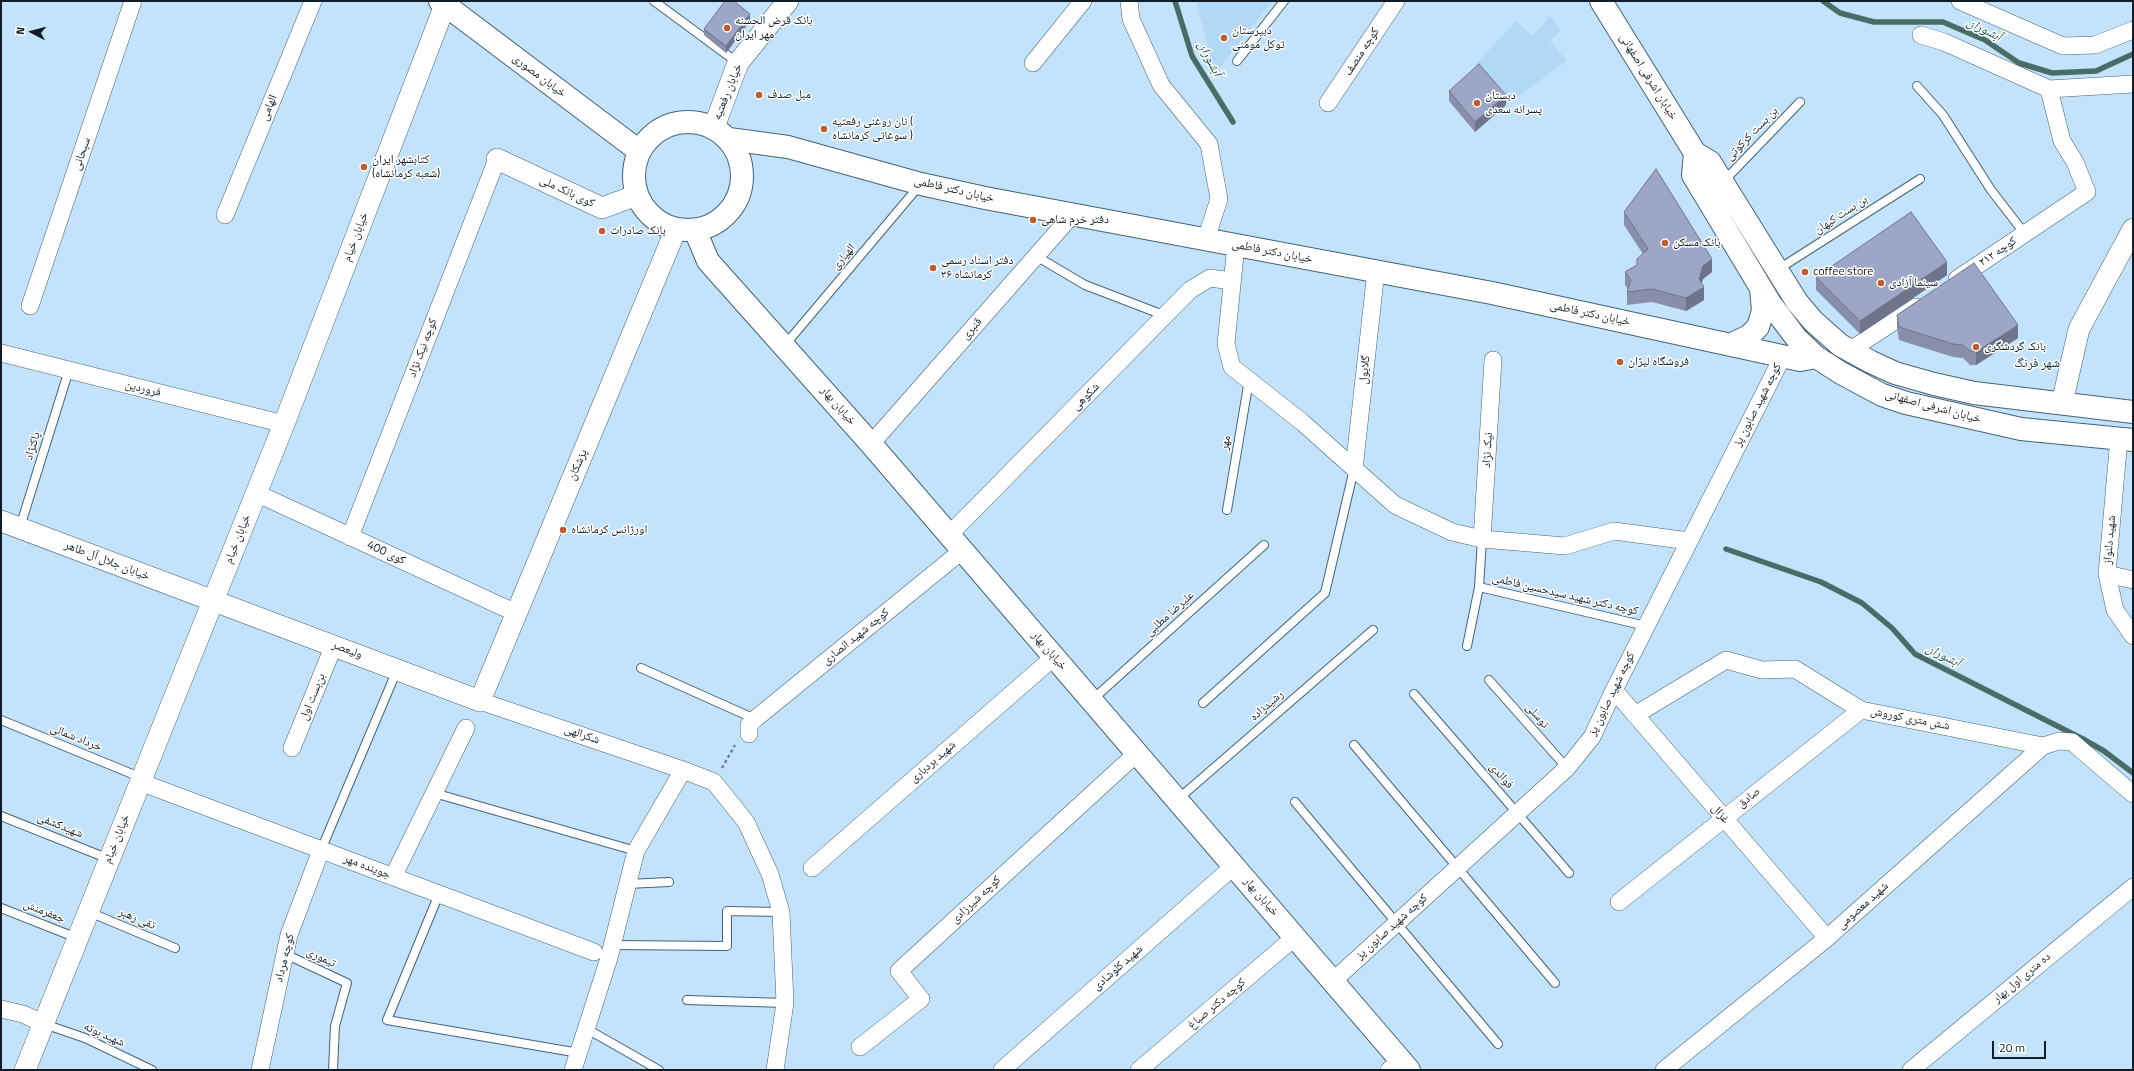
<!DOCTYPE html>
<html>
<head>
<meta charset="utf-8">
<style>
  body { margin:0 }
  #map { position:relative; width:2134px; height:1071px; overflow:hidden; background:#c3e3fc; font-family:"Titillium Web",sans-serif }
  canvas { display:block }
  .frame { position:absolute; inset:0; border:2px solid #111d26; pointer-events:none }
  .north { position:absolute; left:12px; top:12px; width:40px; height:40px; -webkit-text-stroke:3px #fff; paint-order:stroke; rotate:276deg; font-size:11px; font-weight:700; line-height:16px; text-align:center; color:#111d26 }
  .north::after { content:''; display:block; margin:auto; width:14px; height:18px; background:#111d26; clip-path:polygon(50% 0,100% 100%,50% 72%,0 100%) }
  .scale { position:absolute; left:1992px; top:1041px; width:54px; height:18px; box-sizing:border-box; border:2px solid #111d26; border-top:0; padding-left:5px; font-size:12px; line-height:14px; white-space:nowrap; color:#111d26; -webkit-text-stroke:3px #fff; paint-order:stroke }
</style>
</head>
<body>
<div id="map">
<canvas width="2134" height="1071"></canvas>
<div class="frame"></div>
<div class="north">N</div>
<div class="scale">20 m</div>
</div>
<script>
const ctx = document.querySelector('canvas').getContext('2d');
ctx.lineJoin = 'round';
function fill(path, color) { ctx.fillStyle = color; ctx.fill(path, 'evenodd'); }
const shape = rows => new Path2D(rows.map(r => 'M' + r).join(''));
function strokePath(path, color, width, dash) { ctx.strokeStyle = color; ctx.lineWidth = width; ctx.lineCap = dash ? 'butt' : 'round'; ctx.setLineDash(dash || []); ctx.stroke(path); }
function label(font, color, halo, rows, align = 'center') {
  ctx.font = font + ' "Titillium Web","Noto Naskh Arabic",sans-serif'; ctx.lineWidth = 3; ctx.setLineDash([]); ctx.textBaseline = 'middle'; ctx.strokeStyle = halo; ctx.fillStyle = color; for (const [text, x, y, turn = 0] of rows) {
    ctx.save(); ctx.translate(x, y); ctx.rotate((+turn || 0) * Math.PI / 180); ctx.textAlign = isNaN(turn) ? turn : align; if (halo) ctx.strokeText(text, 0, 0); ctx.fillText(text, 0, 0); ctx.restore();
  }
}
fill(shape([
  [1196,1,1272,1,1215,74],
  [1550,16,1561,30,1550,41,1567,61,1507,104,1474,66,1516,21,1532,36]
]), '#b1d8f5');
strokePath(shape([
  [1175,1,1192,56,1233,122],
  [1823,1,1840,13,1874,22,1943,22,1985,40,2019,63,2052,73,2096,71,2133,54],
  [1726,549,1821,582,1862,603,1892,628,1915,654,2083,739,2104,751,2133,773]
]), '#486d66', 5.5);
const service = shape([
  [654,1,738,63],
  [1237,61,1284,1],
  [1917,86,1943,115,1991,190,2025,234],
  [1723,182,1800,102],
  [1036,256,1085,285,1166,316],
  [1777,270,1920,179],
  [785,345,919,186],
  [1227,510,1249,380],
  [20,527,69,370],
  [1479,587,1646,626],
  [1467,646,1479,587,1482,539],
  [641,668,755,719],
  [1489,680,1567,768],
  [1414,694,1569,873],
  [1092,700,1264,545],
  [1203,703,1325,593,1354,469],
  [1,720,142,778],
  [1354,745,1555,983],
  [434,793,636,851],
  [1177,800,1373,630],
  [1295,802,1498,1044],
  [1,816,109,859],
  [321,850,397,670],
  [627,884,669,882],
  [439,894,387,1020,579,1053],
  [1,908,77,938],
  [89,912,175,948],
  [612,945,727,946,727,911,781,912],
  [285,954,347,983,335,1026,333,1070],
  [687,1000,785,1003],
  [44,1024,85,1038,152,1070],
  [587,1029,659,1070]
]);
const minor = shape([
  [1129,1,1131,19,1161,85,1209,144,1219,199,1206,239],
  [1960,1,2063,46,2095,45,2133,30],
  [1921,35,1944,42,2049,89,2133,84],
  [1033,63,1083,1],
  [1328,103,1396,1],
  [225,215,313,1],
  [1236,245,1226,344,1232,367,1302,422,1395,505,1452,532,1482,539,1565,546,1614,531,1689,541],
  [1957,279,2087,192,2075,162,2062,141,2049,89],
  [30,306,133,1],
  [1849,351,1916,307],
  [1,353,284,424],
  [2119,438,2107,574,2115,610,2133,636],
  [871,444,1073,214],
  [1354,469,1376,271],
  [256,493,516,613],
  [949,535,1190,290,1210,278,1232,281],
  [350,537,497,159],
  [1482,539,1493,360],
  [2107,574,2133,580],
  [1614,690,1827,938],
  [480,701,683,770,714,782,746,822,770,874,781,912,785,1003,775,1070],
  [1635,715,1726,660,1762,670,1795,669,1861,710,2043,746],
  [749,734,749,725,755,719,963,550],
  [292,748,334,645],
  [140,782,594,952],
  [812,868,1054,657],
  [393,877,466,728],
  [1619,902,1861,710],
  [1333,981,1567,768,1592,737,1614,690,1783,356],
  [1,1009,23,1014,44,1024],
  [860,1047,921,999,899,971,1137,753],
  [260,1070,289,935,321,850],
  [573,1070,609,958,636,851,683,770],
  [1002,1070,1234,866],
  [1139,1070,1295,937],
  [1389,1070,1401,1061],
  [1664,1070,1827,938,2043,746,2059,741,2072,742,2133,794],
  [1911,1070,2133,887]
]);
const tertiary = shape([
  [714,127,738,63,788,1],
  [497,159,602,208,637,195],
  [2062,403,2079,329,2133,229],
  [1,521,480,701,676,229],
  [25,1070,284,424,445,5]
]);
const secondary = shape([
  [440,1,639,151],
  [1601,1,1695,153,1710,162,1797,302,1813,321,1840,345,1871,362,1895,373,1934,384,1974,393,2133,412],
  '634 176a54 54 0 1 1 108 0a54 54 0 1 1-108 0Z',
  [729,139,788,147,921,184,985,198,1492,293,1800,360,1816,357],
  [1695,153,1693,175,1770,303,1797,339,1816,357,1841,373,1882,395,1906,403,2021,429,2133,440],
  [695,230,708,261,871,444,1409,1070],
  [1730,345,1749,336,1758,327,1763,311,1761,288]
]);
strokePath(service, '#456278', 10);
strokePath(minor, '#456278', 18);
strokePath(tertiary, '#456278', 22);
strokePath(secondary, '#456278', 24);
strokePath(shape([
  [722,768,735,745]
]), '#6c8394', 2.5, [3, 3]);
strokePath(service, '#fff', 8);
strokePath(minor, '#fff', 17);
strokePath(tertiary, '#fff', 21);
strokePath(secondary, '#fff', 22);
fill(shape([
  [750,21,726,53,704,35,704,29],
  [1449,91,1506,105,1475,132,1449,101],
  [1624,212,1712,272,1703,279,1701,283,1704,300,1686,311,1652,302,1627,305,1627,292,1628,289,1625,285,1625,272,1637,265,1643,254,1624,225],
  [1947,275,1860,334,1816,290,1816,277],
  [1897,315,2018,338,1976,365,1970,365,1963,358,1953,357,1899,340,1897,328]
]), '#888fab');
fill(shape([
  [750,14,750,21,726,53,726,46],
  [1506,95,1506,105,1475,132,1475,122],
  [1712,259,1712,272,1703,279,1700,289,1704,287,1704,300,1686,311,1686,298,1699,279,1703,266],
  [1947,262,1947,275,1860,334,1860,321],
  [2018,325,2018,338,1976,365,1976,352]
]), '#6f748b');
const building = shape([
  [725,1,734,1,750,14,726,46,704,29,725,1],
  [1479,64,1506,95,1475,122,1449,91,1479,64],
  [1656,169,1712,259,1703,266,1699,279,1704,287,1686,298,1652,289,1627,292,1631,280,1625,272,1637,265,1637,259,1648,249,1624,212,1656,169],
  [1911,212,1947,262,1860,321,1816,277,1911,212],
  [1974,263,2018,325,1976,352,1970,351,1963,345,1953,344,1899,327,1897,315,1974,263]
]);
fill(building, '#9ea6c7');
strokePath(building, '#6f748b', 1);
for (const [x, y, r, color] of [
  [727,28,4,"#c05b2b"],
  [1224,38,4,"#c05b2b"],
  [759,95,4,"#c05b2b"],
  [1477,103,4,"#c05b2b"],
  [824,129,4,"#c05b2b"],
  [364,167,4,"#c05b2b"],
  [1033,220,4,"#c05b2b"],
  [602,231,4,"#c05b2b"],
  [1665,243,4,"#c05b2b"],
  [933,268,4,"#c05b2b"],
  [1805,272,4,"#c05b2b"],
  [1881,283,4,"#c05b2b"],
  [1976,347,4,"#c05b2b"],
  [1620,362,4,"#c05b2b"],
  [563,530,4,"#c05b2b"]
]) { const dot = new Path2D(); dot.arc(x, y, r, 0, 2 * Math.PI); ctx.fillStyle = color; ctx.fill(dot); strokePath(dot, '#fff', 1.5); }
label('12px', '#111d26', '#fff', [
  ["بانک قرض الحسنه",735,21],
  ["مهر ایران",735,35],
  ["دبیرستان",1232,31],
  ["توکل مومنی",1232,45],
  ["مبل صدف",767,95],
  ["دبستان",1485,96],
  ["پسرانه سعدی",1485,110],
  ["نان روغنی رفعتیه (",832,122],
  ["سوغاتی کرمانشاه )",832,136],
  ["کتابشهر ایران",372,160],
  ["(شعبه کرمانشاه)",372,174],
  ["دفتر خرم شاهی",1041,220],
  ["بانک صادرات",610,231],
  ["بانک مسکن",1673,243],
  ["دفتر اسناد رسمی",941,261],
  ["۳۶ کرمانشاه",941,275],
  ["coffee store",1813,272],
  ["سینما آزادی",1889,283],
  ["بانک گردشگری",1984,347],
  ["فروشگاه لیژان",1628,362],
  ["اورژانس کرمانشاه",571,530]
], 'left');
label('12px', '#111d26', '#fff', [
  ["کوچه منصف",1362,52,-57],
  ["خیابان مصوری",539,76,37],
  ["خیابان اشرفی اصفهانی",1648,77,58],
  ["خیابان رفعتیه",728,92,-68],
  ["الهامی",269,108,-68],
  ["بن بست کرکوتی",1752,134,-46],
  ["سبحانی",82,154,-71],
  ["خیابان دکتر فاطمی",954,190,13],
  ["کوی بانک ملی",567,192,25],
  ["بن بست کیهان",1841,215,-33],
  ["خیابان خیام",356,237,-69],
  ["خیابان دکتر فاطمی",1272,252,11],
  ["کوچه ۲۱۲",1998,252,-34],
  ["الهیاری",844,257,-50],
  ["خیابان دکتر فاطمی",1590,314,12],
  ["قنبری",972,329,-49],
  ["کوچه نیک نژاد",423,348,-69],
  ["گلایول",1365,370,-84],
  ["فروردین",143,389,14],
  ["شکوهی",1086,397,-45],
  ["کوچه شهید صابون پز",1758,405,-63],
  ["خیابان بهار",838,406,49],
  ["خیابان اشرفی اصفهانی",1933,407,15],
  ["مهر",1226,443,-80],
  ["پاکنژاد",33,446,-73],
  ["نیک نژاد",1488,450,-87],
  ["پزشکان",578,465,-67],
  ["خیابان خیام",238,539,-68],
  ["شهید دلنواز",2110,540,-85],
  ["کوی 400",386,553,25],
  ["خیابان جلال آل طاهر",107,561,21],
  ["کوچه دکتر شهید سیدحسین فاطمی",1565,595,13],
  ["علیرضا مطلبی",1170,614,-42],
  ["کوچه شهید انصاری",856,637,-39],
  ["ولیعصر",347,650,20],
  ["خیابان بهار",1049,651,49],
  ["کوچه شهید صابون پز",1612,694,-64],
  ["بن‌بست اول",313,697,-68],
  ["رشیدزاده",1267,706,-41],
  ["توسلی",1537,716,49],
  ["شش متری کوروش",1910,719,11],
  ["شکرالهی",582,735,19],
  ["خرداد شمالی",76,738,22],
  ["شهید بردباری",933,762,-41],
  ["فوائدی",1501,776,49],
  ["صادق",1749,798,-38],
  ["غزال",1720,814,49],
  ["شهیدکشفی",60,826,22],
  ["خیابان خیام",117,839,-68],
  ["جوینده مهر",367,867,21],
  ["خیابان بهار",1261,897,49],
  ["کوچه شیرزادی",976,900,-43],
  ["شهید معصومی",1863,906,-42],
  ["جعفرمنش",44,912,22],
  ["تقی رهبر",137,919,23],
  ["کوچه شهید صابون پز",1392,927,-42],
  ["کوچه مرداد",285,958,-76],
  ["تیموری",321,958,25],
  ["شهید کلوشادی",1118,968,-41],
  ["ده متری اول بهار",2022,978,-40],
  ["کوچه دکتر صباغ",1217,1004,-40],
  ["شهید بوته",104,1035,24]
]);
label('italic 13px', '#155548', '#fff', [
  ["آبشوران",1984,30,27],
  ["آبشوران",1209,59,63],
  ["آبشوران",1943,656,27]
]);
label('13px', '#153144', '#fff', [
  ["شهر فرنگ",2037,364]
]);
</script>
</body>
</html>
